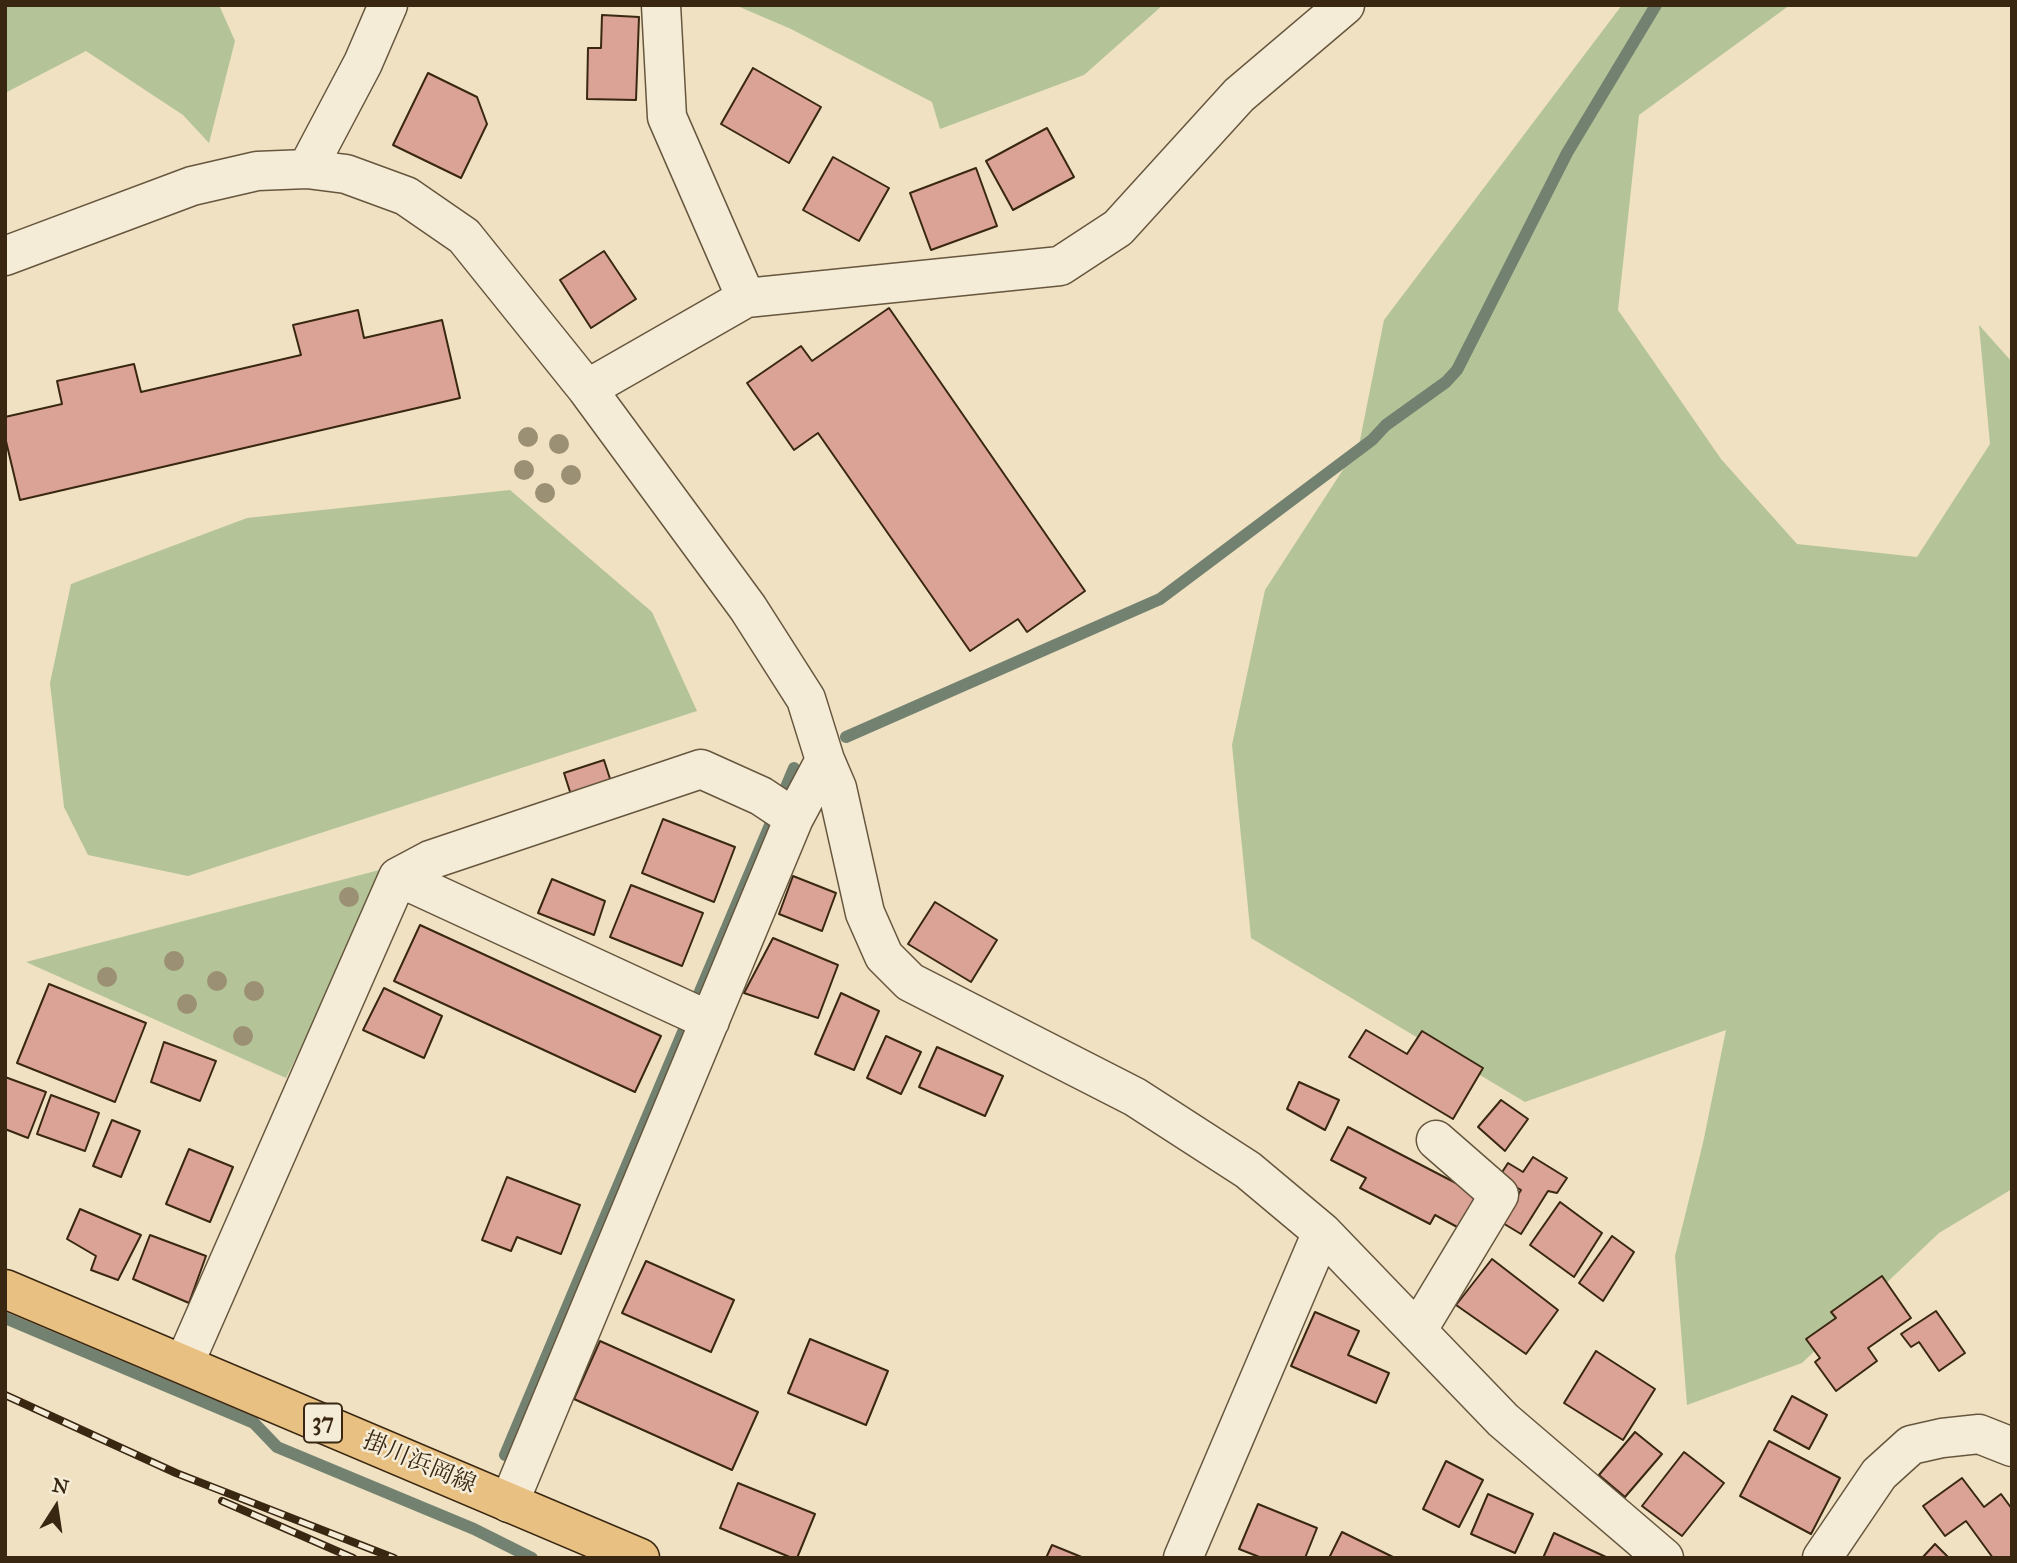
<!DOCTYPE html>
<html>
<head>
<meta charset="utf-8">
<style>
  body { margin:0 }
  #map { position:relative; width:2017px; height:1563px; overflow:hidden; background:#efe1c2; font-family:"IM FELL Great Primer",serif }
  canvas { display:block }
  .frame { position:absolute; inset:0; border:7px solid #392712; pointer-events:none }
  .north { position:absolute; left:21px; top:1472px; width:70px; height:70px; -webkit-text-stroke:5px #f5ecd7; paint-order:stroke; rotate:12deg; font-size:19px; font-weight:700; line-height:28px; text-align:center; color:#392712 }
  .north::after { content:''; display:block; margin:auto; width:24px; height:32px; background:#392712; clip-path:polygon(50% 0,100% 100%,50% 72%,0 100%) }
</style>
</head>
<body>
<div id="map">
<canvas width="2017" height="1563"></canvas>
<div class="frame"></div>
<div class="north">N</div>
</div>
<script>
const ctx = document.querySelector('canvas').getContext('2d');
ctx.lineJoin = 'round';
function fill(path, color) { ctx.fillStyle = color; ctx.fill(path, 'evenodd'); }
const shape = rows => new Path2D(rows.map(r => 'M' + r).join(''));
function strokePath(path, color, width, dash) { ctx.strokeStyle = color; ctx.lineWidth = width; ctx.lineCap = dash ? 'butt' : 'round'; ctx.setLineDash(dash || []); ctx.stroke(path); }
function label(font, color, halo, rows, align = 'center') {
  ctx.font = font + ' "IM FELL Great Primer","Noto Serif JP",serif'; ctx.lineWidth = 5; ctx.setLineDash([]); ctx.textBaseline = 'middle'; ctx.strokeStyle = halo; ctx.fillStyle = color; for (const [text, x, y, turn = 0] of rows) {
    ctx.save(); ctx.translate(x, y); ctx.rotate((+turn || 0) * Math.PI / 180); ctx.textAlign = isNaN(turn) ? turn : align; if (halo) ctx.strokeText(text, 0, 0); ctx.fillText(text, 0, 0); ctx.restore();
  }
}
fill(shape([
  [5,5,219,5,235,41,209,143,183,115,86,51,5,93],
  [735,5,1163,5,1084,75,940,129,932,102,791,29],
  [1622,5,1790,5,1639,115,1618,310,1721,459,1797,544,1917,557,1990,444,1979,325,2012,362,2012,1189,1939,1233,1802,1363,1687,1405,1675,1256,1703,1143,1726,1030,1525,1102,1251,938,1232,745,1265,590,1359,445,1384,320],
  [510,490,652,612,697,711,188,876,88,855,64,807,50,683,71,584,247,518],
  [391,867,286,1078,26,962]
]), '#b4c498');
strokePath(shape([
  [846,737,1160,599,1372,440,1386,425,1446,382,1457,370,1567,153,1656,5],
  [5,1318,254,1423,277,1447,474,1529,532,1558],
  [505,1455,794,768]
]), '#738270', 12);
const building = shape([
  [602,15,639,17,636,100,587,99,588,48,601,48,602,15],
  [753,68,821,107,789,163,721,124,753,68],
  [428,73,477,97,487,124,461,178,393,145,428,73],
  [1047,128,1074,177,1013,210,986,161,1047,128],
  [833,157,889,188,859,241,803,210,833,157],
  [976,168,997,226,931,250,910,193,976,168],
  [604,251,636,299,591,328,560,280,604,251],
  [889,308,1085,591,1027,632,1018,619,970,651,818,433,794,450,747,383,801,346,812,361,889,308],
  [358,310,364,338,442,320,460,398,20,500,5,437,5,417,62,404,57,381,134,364,141,392,301,355,293,325,358,310],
  [604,760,612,785,572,798,564,773,604,760],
  [663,819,735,847,714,902,642,873,663,819],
  [793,876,836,893,822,931,779,914,793,876],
  [552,879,605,901,594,935,538,913,552,879],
  [631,885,703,913,682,966,610,937,631,885],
  [935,902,997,940,971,982,908,944,935,902],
  [420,925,661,1036,635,1092,394,981,420,925],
  [773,938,838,965,818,1018,744,993,773,938],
  [49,984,146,1023,115,1102,17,1063,49,984],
  [384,988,442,1016,424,1058,363,1030,384,988],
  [841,993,879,1011,854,1070,815,1054,841,993],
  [1366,1030,1407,1054,1422,1031,1483,1068,1453,1119,1349,1057,1366,1030],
  [886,1036,921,1052,901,1094,867,1078,886,1036],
  [164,1042,216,1061,200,1101,151,1082,164,1042],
  [937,1047,1003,1076,985,1116,919,1087,937,1047],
  [5,1077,46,1092,28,1138,5,1129,5,1077],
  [1299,1082,1339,1100,1325,1130,1287,1109,1299,1082],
  [51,1095,99,1113,85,1151,37,1134,51,1095],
  [1501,1100,1528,1119,1505,1151,1478,1127,1501,1100],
  [112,1120,140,1131,121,1177,93,1166,112,1120],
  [1348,1127,1477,1194,1459,1228,1435,1215,1430,1224,1360,1188,1366,1178,1331,1160,1348,1127],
  [189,1149,233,1167,210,1222,166,1204,189,1149],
  [1533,1157,1567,1178,1557,1193,1548,1191,1521,1234,1501,1222,1521,1190,1499,1177,1508,1163,1523,1172,1533,1157],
  [507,1177,580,1205,561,1254,517,1237,511,1251,482,1240,507,1177],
  [1560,1202,1602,1233,1574,1277,1530,1245,1560,1202],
  [80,1209,141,1235,118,1280,91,1270,96,1256,67,1239,80,1209],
  [150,1235,206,1256,189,1303,133,1279,150,1235],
  [1612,1236,1634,1252,1603,1301,1579,1283,1612,1236],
  [1492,1259,1558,1310,1526,1354,1456,1305,1492,1259],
  [646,1261,734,1300,711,1352,622,1313,646,1261],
  [1882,1276,1911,1318,1868,1348,1877,1361,1836,1391,1815,1362,1820,1358,1806,1339,1836,1318,1831,1312,1882,1276],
  [1936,1311,1965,1353,1939,1371,1919,1342,1911,1347,1901,1334,1936,1311],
  [1315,1312,1359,1331,1348,1355,1389,1373,1376,1403,1291,1366,1315,1312],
  [810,1339,888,1371,866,1425,788,1393,810,1339],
  [600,1341,758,1412,732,1470,574,1399,600,1341],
  [1596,1351,1655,1389,1623,1440,1564,1403,1596,1351],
  [1792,1396,1827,1415,1809,1449,1774,1430,1792,1396],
  [1635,1432,1662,1454,1625,1497,1599,1475,1635,1432],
  [1769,1441,1840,1478,1811,1534,1740,1496,1769,1441],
  [1684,1452,1724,1483,1682,1536,1642,1506,1684,1452],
  [1446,1461,1483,1480,1459,1527,1423,1509,1446,1461],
  [1962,1478,1984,1507,2001,1494,2012,1509,2012,1558,1993,1558,1966,1521,1945,1536,1923,1506,1962,1478],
  [738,1483,815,1514,797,1558,792,1558,720,1528,738,1483],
  [1488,1494,1533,1514,1515,1553,1471,1534,1488,1494],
  [1258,1504,1317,1528,1305,1558,1262,1558,1239,1549,1258,1504],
  [1342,1532,1395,1558,1329,1558,1342,1532],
  [1554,1533,1606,1557,1605,1558,1543,1558,1554,1533],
  [1935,1544,1949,1558,1922,1558,1935,1544],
  [1052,1545,1084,1558,1046,1558,1052,1545]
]);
fill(building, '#dba395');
strokePath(building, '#392712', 2);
const minor = shape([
  [661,5,667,117,746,298],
  [307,169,363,63,388,5],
  [5,256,192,186,257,171,307,169,346,174,406,196,464,236,587,389,748,608,806,699,825,760,837,788,865,913,884,956,910,982,1135,1097,1248,1170,1322,1232,1503,1420,1664,1558],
  [587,389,746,298,1060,266,1118,228,1239,95,1345,5],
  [398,877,430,860,701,769,761,796,794,818],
  [1417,1331,1499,1195,1436,1140],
  [184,1364,398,877,710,1021],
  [509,1503,794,818,825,760],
  [1183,1558,1322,1232],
  [1822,1558,1879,1474,1911,1445,1942,1438,1979,1434,2012,1447]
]);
const major = shape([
  [5,1289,640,1558]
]);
strokePath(minor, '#66563e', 41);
strokePath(major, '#392712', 41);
strokePath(minor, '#f5ecd7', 38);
strokePath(major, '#e8c081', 38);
const rail = shape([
  [5,1395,176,1473,394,1558],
  [222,1501,353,1558]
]);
strokePath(rail, '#392712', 8);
strokePath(rail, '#f5ecd7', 5, [16]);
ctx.fillStyle = '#9c9074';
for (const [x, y] of [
  [528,437],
  [559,444],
  [524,470],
  [571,475],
  [545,493],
  [349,897],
  [174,961],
  [107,977],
  [217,981],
  [254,991],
  [187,1004],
  [243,1036]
]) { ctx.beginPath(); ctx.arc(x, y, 10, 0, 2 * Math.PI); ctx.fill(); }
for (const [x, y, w] of [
  [323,1423,38]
]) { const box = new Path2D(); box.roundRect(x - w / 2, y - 19.5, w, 39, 5); ctx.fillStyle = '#f5ecd7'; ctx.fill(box); strokePath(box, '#392712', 2); }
label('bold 23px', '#392712', null, [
  ["37",323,1423]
]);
label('24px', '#392712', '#f5ecd7', [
  ["掛川浜岡線",419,1464,23]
]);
</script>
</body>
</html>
